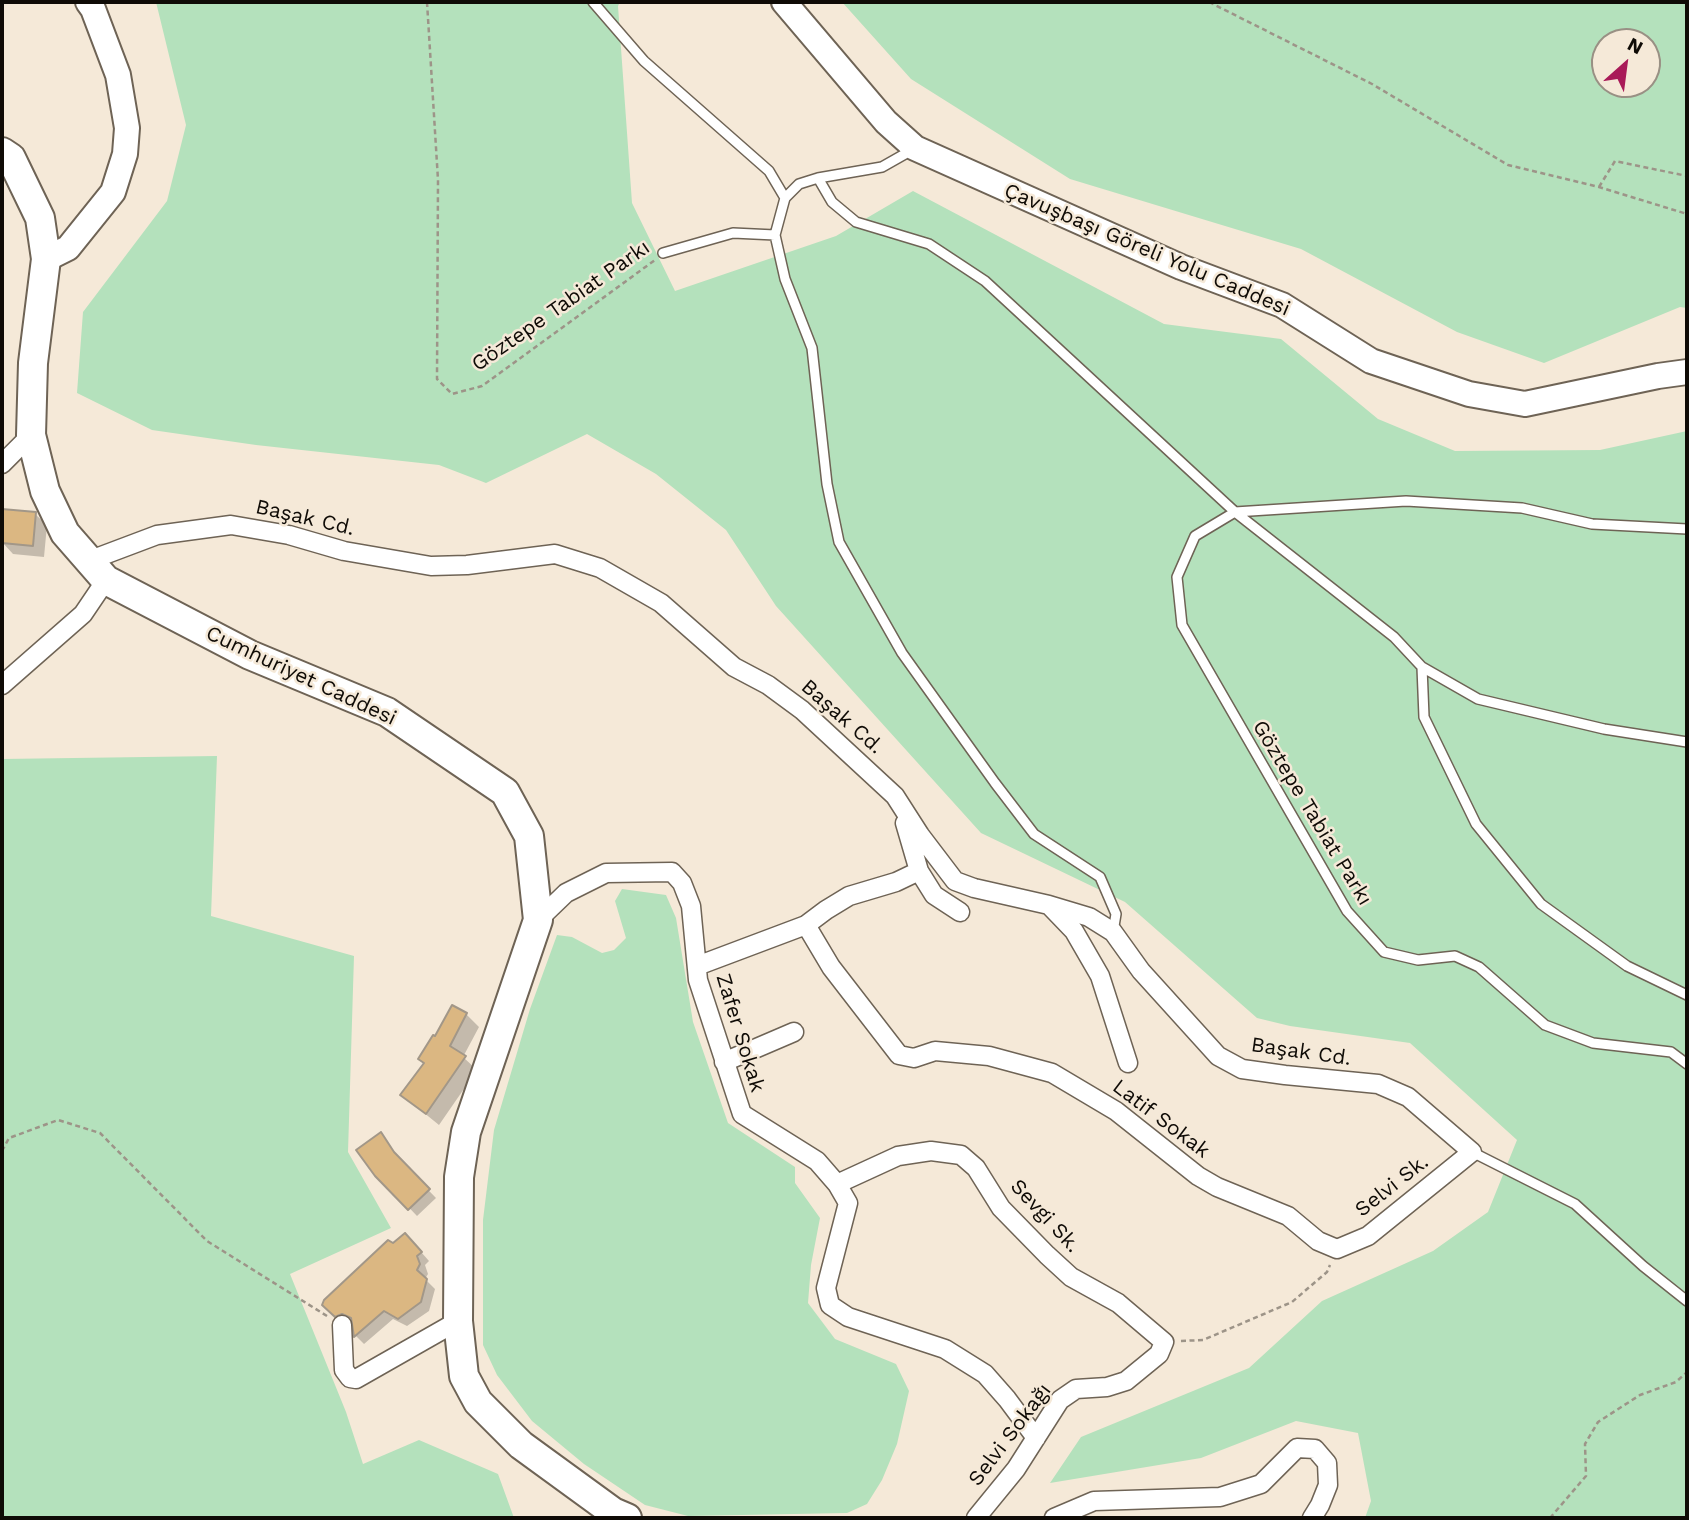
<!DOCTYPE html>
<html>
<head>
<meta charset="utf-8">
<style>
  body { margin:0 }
  #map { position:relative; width:1689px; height:1520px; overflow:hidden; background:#f5e9d8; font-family:"Work Sans",sans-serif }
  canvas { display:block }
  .frame { position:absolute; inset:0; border:4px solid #0f0b06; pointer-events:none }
  .north { position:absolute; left:1591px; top:28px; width:70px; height:70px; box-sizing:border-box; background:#f5e9d8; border:2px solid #999084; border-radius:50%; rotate:28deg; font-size:19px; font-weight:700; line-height:28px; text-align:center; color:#0f0b06 }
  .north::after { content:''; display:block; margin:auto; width:24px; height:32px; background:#a91a58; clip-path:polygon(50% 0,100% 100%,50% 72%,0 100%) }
</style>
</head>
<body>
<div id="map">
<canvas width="1689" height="1520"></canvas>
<div class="frame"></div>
<div class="north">N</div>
</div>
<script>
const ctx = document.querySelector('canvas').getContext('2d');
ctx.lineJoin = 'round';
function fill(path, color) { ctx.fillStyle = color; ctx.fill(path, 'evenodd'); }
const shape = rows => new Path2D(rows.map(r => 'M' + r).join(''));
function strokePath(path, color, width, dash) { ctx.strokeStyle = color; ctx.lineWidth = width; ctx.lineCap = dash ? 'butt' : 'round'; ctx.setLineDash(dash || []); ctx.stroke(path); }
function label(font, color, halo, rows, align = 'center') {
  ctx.font = font + ' "Work Sans",sans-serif'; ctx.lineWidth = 5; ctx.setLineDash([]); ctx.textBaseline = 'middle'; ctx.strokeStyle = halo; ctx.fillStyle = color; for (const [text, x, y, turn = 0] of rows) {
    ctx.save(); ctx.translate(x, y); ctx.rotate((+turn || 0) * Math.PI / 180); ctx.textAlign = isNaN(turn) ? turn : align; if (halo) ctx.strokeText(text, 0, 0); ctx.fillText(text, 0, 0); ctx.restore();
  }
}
fill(shape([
  [156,2,620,2,618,6,632,203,675,291,836,236,913,191,1164,324,1281,339,1378,419,1455,451,1600,450,1687,431,1687,1518,1365,1518,1371,1501,1358,1433,1296,1421,1201,1458,1050,1483,1081,1437,1249,1368,1322,1301,1433,1251,1488,1212,1517,1140,1410,1043,1290,1026,1257,1018,1125,902,981,833,776,606,726,530,656,474,587,434,486,483,439,465,256,445,152,430,77,393,83,312,167,201,186,125],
  [842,2,1687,2,1687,308,1680,307,1544,363,1457,332,1301,249,1070,179,911,79],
  [1605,42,1647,42,1647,84,1605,84],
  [217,756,211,916,354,956,348,1152,391,1228,290,1274,346,1412,363,1464,419,1440,498,1474,514,1518,2,1518,2,759],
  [622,889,666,895,676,918,693,1022,728,1123,795,1167,795,1183,820,1218,811,1265,808,1303,835,1339,896,1364,909,1391,897,1444,882,1480,867,1504,847,1513,688,1516,645,1505,584,1464,532,1421,497,1375,483,1345,483,1220,494,1130,530,1009,557,935,572,937,602,953,614,950,626,938,615,901]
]), '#b4e1bc');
fill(shape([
  [4,511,35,514,47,525,44,557,13,554,2,542],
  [466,1014,479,1027,463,1057,477,1070,439,1125,402,1095],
  [381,1134,401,1162,436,1198,417,1216,377,1174],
  [414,1244,429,1261,425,1265,428,1274,425,1279,435,1289,429,1311,407,1326,393,1319,364,1344,356,1336,354,1322,345,1324,324,1305,393,1245]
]), '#0003');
const building = shape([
  [2,509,36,512,33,546,2,543,2,509],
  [452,1005,467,1013,450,1046,466,1056,426,1114,400,1095,424,1063,418,1059,433,1035,435,1036,452,1005],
  [381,1132,394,1152,430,1189,408,1210,375,1176,356,1150,381,1132],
  [405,1233,422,1252,417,1256,420,1264,417,1270,427,1279,421,1302,398,1319,384,1311,354,1337,351,1318,342,1314,335,1317,322,1305,324,1300,388,1240,393,1243,405,1233]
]);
fill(building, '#dbb782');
strokePath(building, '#a29788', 2);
const service = shape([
  [593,2,644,61,769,171,785,198],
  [912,150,882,167,818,178,799,184,785,198,775,235,785,279,812,348,827,484,839,542,902,653,995,783,1034,834,1100,877,1116,914,1113,932],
  [818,178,832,202,856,222,929,244,985,281,1235,512,1394,637,1422,667,1478,699,1604,729,1687,742],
  [663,253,733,233,775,235],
  [1687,529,1592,524,1522,508,1406,501,1235,512,1195,536,1177,577,1182,625,1347,911,1384,952,1418,960,1455,956,1479,967,1545,1025,1593,1043,1671,1052,1687,1064],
  [1422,667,1424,717,1476,824,1541,904,1627,966,1687,995],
  [1472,1152,1575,1204,1643,1266,1687,1301]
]);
const minor = shape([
  [2,464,31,435],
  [88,561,157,535,231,525,289,535,344,551,431,566,467,565,555,554,600,568,661,603,734,667,768,685,802,710,895,796,920,835,955,881,974,888,1049,905,1089,917,1113,932,1141,971,1218,1056,1242,1069,1285,1075,1378,1084,1408,1097,1472,1152,1368,1236,1337,1249,1318,1241,1288,1216,1217,1187,1198,1176,1116,1111,1052,1073,989,1056,935,1051,914,1058,899,1055,831,967,806,925],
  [2,685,83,614,106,580],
  [919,871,934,895,960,912],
  [1049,905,1074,931,1100,976,1128,1063],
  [538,920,566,893,606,873,672,872,682,883,691,906,698,980,742,1114,817,1161,837,1184,848,1203,826,1288,830,1305,848,1317,945,1349,985,1374,1007,1399,1036,1438],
  [697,966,806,925,826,910,849,896,896,882,919,871,905,823],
  [724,1062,794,1032],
  [837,1184,898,1156,931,1151,961,1155,976,1168,1001,1208,1047,1255,1071,1277,1118,1303,1164,1342,1159,1354,1126,1381,1107,1387,1076,1389,1060,1400,1016,1469,976,1518],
  [342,1325,344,1370,350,1378,356,1379,458,1321],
  [1054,1518,1094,1501,1220,1497,1261,1484,1297,1448,1315,1449,1327,1463,1328,1485,1320,1505,1312,1518]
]);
const secondary = shape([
  [784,2,886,122,915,148,1181,267,1282,305,1371,361,1469,394,1525,404,1658,376,1687,372],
  [46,259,68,248,113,192,125,154,127,128,118,75,93,9,88,2]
]);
const primary = shape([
  [2,152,11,158,40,218,46,259,33,363,31,435,45,491,65,533,106,580,250,655,387,712,505,792,529,836,538,920,466,1132,459,1177,458,1321,464,1376,478,1402,521,1445,613,1512,627,1518]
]);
strokePath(service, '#6e6355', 12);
strokePath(minor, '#6e6355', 21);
strokePath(secondary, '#6e6355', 28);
strokePath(primary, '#6e6355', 32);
strokePath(shape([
  [427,2,438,180,437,379,452,394,482,386,655,260],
  [1209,2,1372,84,1508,165,1599,187,1687,214],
  [1599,187,1615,161,1687,176],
  [2,1151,9,1138,58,1120,100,1133,207,1241,327,1316],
  [1181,1341,1203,1340,1292,1302,1327,1272,1330,1265],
  [1550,1518,1586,1476,1585,1444,1598,1422,1640,1395,1676,1382,1687,1372]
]), '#9d9488', 2.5, [5, 3.5]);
strokePath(service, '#fff', 9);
strokePath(minor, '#fff', 18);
strokePath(secondary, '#fff', 24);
strokePath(primary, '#fff', 28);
label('21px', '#0f0b06', '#f5e9d8', [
  ["Çavuşbaşı Göreli Yolu Caddesi",1147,250,23],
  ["Göztepe Tabiat Parkı",561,306,-35],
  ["Başak Cd.",305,518,13],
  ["Cumhuriyet Caddesi",301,676,25],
  ["Başak Cd.",842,717,41],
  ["Göztepe Tabiat Parkı",1312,813,59],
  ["Zafer Sokak",740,1033,73],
  ["Başak Cd.",1301,1052,8],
  ["Latif Sokak",1161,1119,37],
  ["Selvi Sk.",1392,1186,-38],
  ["Sevgi Sk.",1045,1216,47],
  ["Selvi Sokağı",1010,1435,-53]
]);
</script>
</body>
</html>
